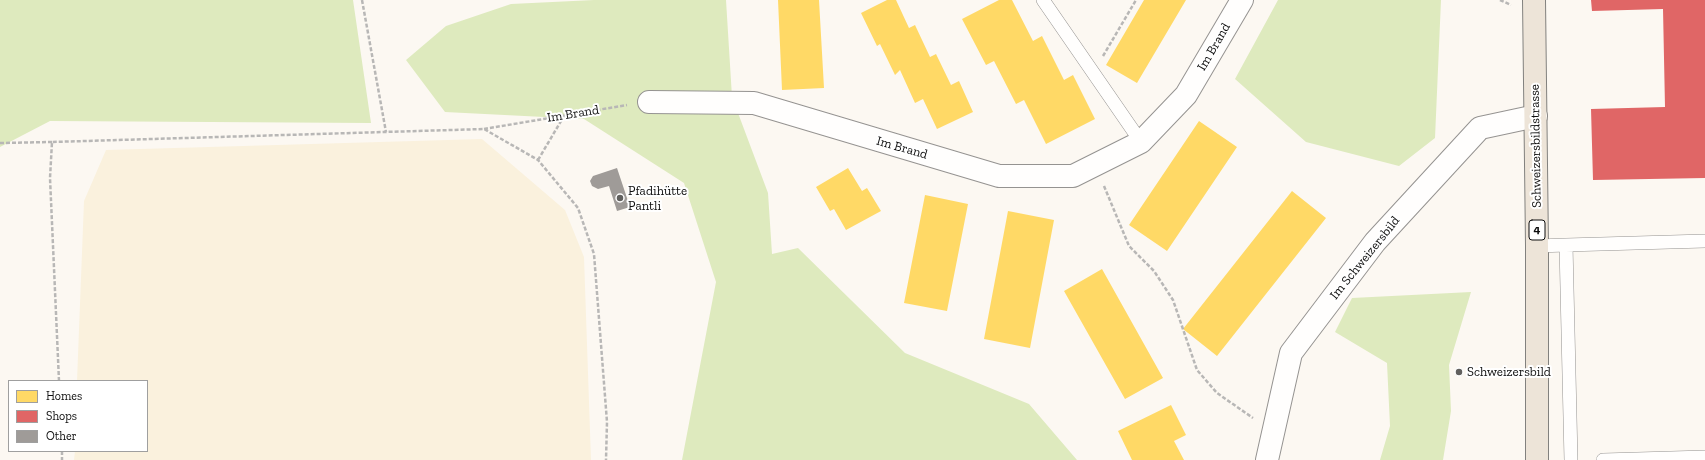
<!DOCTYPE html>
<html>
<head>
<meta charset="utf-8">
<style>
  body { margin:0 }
  #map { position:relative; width:1705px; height:460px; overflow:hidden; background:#fcf8f2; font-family:"Zilla Slab",serif }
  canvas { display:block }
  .legend { position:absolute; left:8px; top:380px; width:140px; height:72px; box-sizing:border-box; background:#fff; border:1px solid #9f9f9f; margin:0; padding:5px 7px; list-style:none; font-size:12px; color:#0e0e0e }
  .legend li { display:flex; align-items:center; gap:8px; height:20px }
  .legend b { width:20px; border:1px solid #9f9f9f }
</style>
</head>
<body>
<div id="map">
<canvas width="1705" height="460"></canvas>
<ul class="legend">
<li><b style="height:11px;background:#ffd966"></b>Homes</li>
<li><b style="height:11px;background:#e06666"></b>Shops</li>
<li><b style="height:11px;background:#9f9b98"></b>Other</li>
</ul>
</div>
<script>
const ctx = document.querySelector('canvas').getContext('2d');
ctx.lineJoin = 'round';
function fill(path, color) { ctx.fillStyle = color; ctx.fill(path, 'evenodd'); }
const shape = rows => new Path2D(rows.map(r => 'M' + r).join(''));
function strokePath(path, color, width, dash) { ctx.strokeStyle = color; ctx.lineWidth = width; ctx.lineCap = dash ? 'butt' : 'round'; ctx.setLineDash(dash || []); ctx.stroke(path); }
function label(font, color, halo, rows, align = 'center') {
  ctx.font = font + ' "Zilla Slab",serif'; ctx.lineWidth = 4; ctx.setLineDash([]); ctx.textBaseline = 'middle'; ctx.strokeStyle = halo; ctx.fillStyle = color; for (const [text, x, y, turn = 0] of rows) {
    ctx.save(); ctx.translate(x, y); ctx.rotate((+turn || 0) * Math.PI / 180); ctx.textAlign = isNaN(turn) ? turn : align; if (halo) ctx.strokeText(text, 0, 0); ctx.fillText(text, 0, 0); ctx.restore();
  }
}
fill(shape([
  [482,139,565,210,584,257,591,460,74,460,75,451,147,451,147,381,77,381,84,201,106,150]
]), '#faf1dd');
fill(shape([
  [0,0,353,0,371,123,50,121,0,147],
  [594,0,726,0,732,97,768,193,772,254,798,248,905,353,1029,404,1077,460,682,460,716,282,684,183,584,119,445,112,406,60,446,26,511,4],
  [1278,0,1441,0,1435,138,1399,166,1306,142,1235,79],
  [1471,292,1449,365,1451,411,1443,460,1380,460,1390,426,1387,363,1335,332,1352,298]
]), '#deeabe');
fill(shape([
  [778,0,819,0,824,88,782,90],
  [887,0,896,0,909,28,915,25,930,57,936,54,951,85,959,81,973,112,937,129,923,99,915,103,900,70,895,75,880,44,877,46,861,13],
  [999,0,1012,0,1033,41,1042,36,1064,80,1073,75,1095,119,1046,144,1024,100,1016,104,994,61,986,65,962,19],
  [1144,0,1186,0,1137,83,1106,65],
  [1199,121,1237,147,1167,251,1129,225],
  [848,168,862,191,867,188,881,211,846,230,834,209,830,211,816,187],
  [1292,191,1326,218,1217,356,1183,329],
  [925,195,968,204,947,311,904,303],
  [1008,211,1054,220,1030,348,984,339],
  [1102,269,1163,378,1125,399,1064,291],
  [1171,405,1186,435,1174,441,1184,460,1132,460,1118,431]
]), '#ffd966');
fill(shape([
  [1591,0,1705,0,1705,178,1593,180,1591,109,1665,107,1663,9,1592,11]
]), '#e06666');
fill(shape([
  [617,168,630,207,617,211,609,186,598,189,592,186,590,181,593,176]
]), '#9f9b98');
const service = shape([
  [1043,0,1141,142],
  [1566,245,1705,241],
  [1537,246,1566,245,1571,460],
  [1603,460,1705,457]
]);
const minor = shape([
  [649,102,754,103,999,176,1073,176,1141,142,1186,95,1242,0],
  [1267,460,1291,353,1375,242,1480,128,1536,116]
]);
const primary = shape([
  [1534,0,1537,246,1537,460]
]);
strokePath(service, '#959391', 14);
strokePath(minor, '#959391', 24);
strokePath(primary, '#82817e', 24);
strokePath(shape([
  [362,0,386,132],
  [1500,0,1511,5],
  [1103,56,1136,0],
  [484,129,627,105],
  [0,143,52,142],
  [538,160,564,116],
  [1104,186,1129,246,1154,271,1173,300,1197,370,1217,393,1253,418],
  [59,381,50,178,52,142,484,129,538,160,578,208,594,254,607,422,606,460],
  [62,451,62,460]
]), '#b8b7b6', 2.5, [4, 2]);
strokePath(service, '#fffefd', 13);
strokePath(minor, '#fffefd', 22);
strokePath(primary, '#ede4d8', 22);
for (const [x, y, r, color] of [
  [620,198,4,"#61605e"],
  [1459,372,4,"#61605e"]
]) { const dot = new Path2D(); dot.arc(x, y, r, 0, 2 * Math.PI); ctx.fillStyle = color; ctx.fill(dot); strokePath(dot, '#fff', 1.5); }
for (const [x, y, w] of [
  [1537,230,16]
]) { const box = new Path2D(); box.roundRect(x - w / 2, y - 10, w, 20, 3); ctx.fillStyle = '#fff'; ctx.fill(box); strokePath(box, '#0e0e0e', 1); }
label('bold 12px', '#0e0e0e', null, [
  ["4",1537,230]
]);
label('13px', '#0e0e0e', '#fff', [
  ["Im Brand",1214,47,-60],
  ["Im Brand",573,114,-9],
  ["Schweizersbildstrasse",1536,146,-91],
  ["Im Brand",902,148,16],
  ["Im Schweizersbild",1365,258,-51]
]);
label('13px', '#0e0e0e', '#fff', [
  ["Pfadihütte",628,191],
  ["Pantli",628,206],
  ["Schweizersbild",1467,372]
], 'left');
</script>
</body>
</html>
